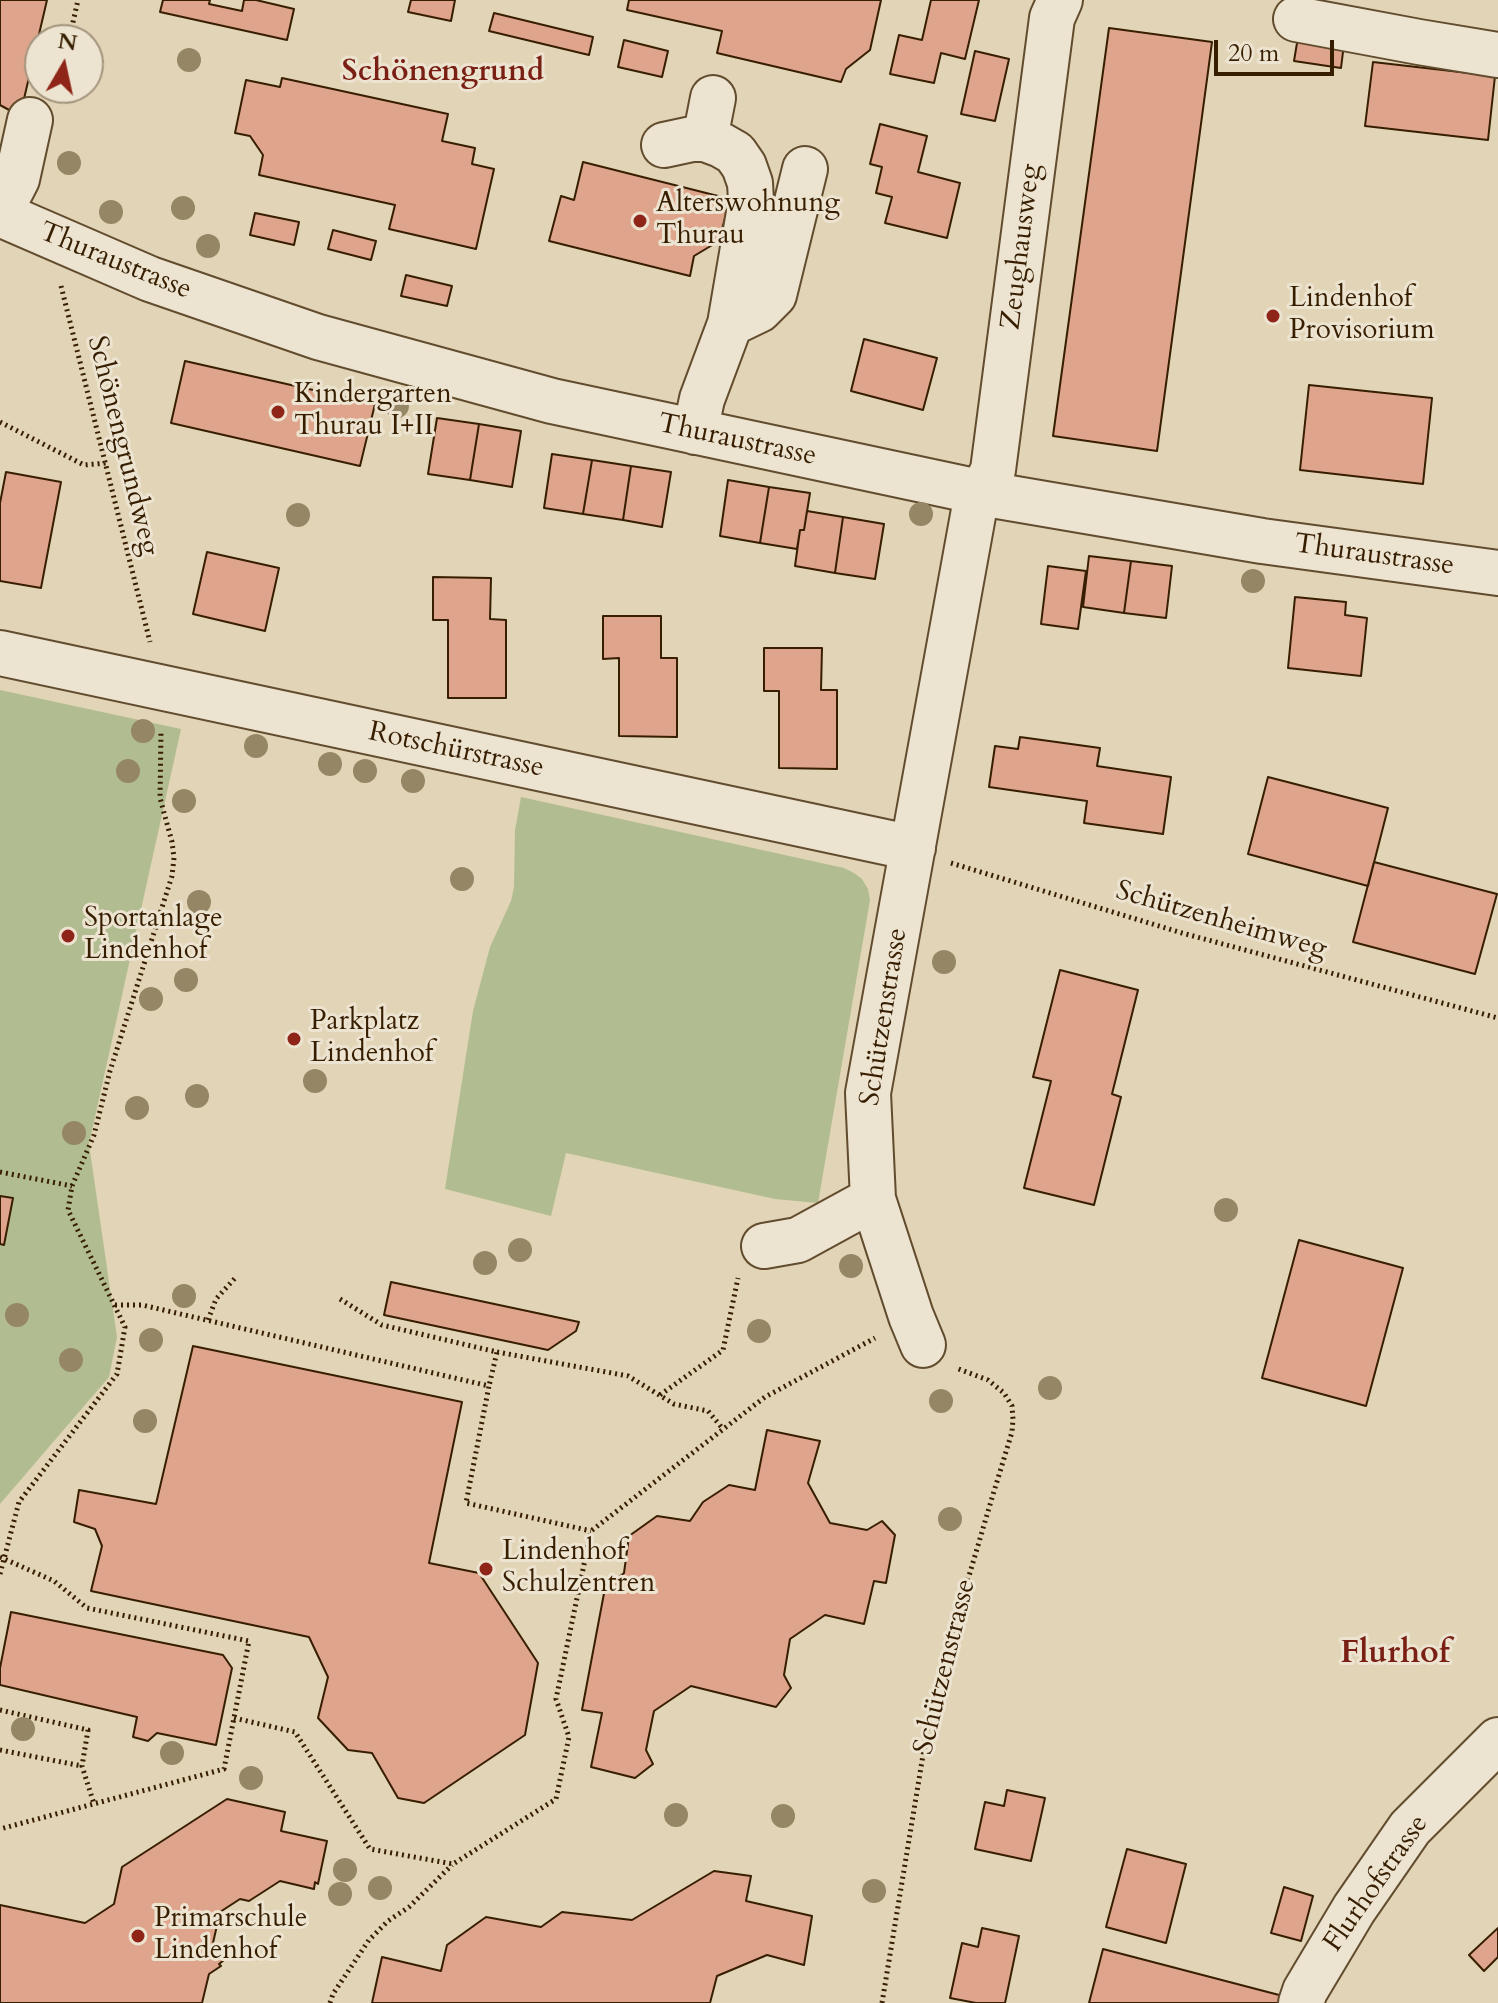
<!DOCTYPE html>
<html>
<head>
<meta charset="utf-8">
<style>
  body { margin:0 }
  #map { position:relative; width:1498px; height:2003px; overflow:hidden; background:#e2d4b6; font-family:Cardo,serif }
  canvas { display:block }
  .north { position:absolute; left:24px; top:24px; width:80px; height:80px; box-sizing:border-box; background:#ece3d0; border:2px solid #a4947d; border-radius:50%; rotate:9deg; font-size:22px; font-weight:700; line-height:32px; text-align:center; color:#371e00 }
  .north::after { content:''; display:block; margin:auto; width:28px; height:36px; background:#8f2418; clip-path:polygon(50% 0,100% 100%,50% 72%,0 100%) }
  .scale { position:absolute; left:1214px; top:40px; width:120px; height:36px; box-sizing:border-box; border:4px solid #371e00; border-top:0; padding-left:10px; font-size:24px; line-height:28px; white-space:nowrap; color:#371e00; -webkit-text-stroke:6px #ece3d0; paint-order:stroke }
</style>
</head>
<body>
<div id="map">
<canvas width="1498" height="2003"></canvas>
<div class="north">N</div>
<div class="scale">20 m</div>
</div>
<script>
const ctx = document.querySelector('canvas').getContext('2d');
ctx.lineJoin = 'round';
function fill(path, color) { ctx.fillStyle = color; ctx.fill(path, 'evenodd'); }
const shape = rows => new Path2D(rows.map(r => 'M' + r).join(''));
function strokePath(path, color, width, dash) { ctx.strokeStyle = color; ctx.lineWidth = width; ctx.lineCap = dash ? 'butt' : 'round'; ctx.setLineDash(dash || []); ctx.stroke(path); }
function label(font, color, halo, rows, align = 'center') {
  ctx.font = font + ' Cardo,serif'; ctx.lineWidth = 6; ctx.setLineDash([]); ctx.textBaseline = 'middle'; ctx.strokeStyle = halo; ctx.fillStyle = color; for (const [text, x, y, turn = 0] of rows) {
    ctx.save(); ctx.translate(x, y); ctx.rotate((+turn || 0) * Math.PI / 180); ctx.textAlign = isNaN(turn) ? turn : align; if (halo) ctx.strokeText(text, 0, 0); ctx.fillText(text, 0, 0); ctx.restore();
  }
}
fill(shape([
  [0,690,181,729,89,1144,117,1337,109,1377,0,1504],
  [521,797,844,868,854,873,862,879,868,889,870,900,818,1203,775,1199,566,1153,551,1216,445,1189,473,1011,490,947,511,901,514,887,515,830]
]), '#b1bd90');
const building = shape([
  [0,0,47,0,20,116,0,105,0,0],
  [163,0,210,0,209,4,242,11,244,0,256,0,294,9,287,40,160,12,163,0],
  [411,0,455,0,451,21,408,12,411,0],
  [629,0,881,0,870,50,846,69,841,82,717,53,722,31,627,10,629,0],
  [931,0,979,0,965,59,941,53,934,83,890,74,899,35,922,40,931,0],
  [494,13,593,37,589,55,489,31,494,13],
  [1109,28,1212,42,1157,451,1053,436,1109,28],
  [1298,37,1344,44,1341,68,1294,61,1298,37],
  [624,40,668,51,662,77,618,67,624,40],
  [975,51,1009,59,995,121,961,114,975,51],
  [1373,62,1495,76,1488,140,1365,126,1373,62],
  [282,78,448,114,442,141,475,148,472,164,494,169,476,249,389,229,395,205,259,175,263,155,250,136,235,133,246,80,280,87,282,78],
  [880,124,927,136,918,172,960,183,947,238,885,223,892,197,876,193,882,167,870,164,880,124],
  [583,162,730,199,719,241,694,256,690,276,549,241,561,196,574,200,583,162],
  [255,213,299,222,294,245,250,235,255,213],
  [333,230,376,241,371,260,328,249,333,230],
  [406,275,452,286,447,306,401,296,406,275],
  [864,339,937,358,923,410,851,391,864,339],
  [185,361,375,404,360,466,171,423,185,361],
  [1309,385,1432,398,1423,484,1300,470,1309,385],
  [437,418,479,424,470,480,428,474,437,418],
  [479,424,521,431,512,487,470,480,479,424],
  [552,454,592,460,583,514,544,508,552,454],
  [592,460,631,466,623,520,583,514,592,460],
  [631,466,671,472,662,527,623,520,631,466],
  [6,472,61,482,41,588,0,581,0,503,6,472],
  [728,480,769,487,760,543,720,536,728,480],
  [769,487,810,493,804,530,800,530,797,549,760,543,769,487],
  [807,511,843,517,835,573,795,566,800,530,804,530,807,511],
  [843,517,884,524,875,579,835,573,843,517],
  [207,552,279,568,265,631,193,614,207,552],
  [1089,556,1131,561,1124,613,1083,607,1089,556],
  [1131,561,1172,566,1166,618,1124,613,1131,561],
  [1048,566,1086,571,1078,629,1041,624,1048,566],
  [433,577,491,578,490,619,506,620,506,698,448,698,448,620,433,620,433,577],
  [1295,597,1346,602,1345,615,1367,618,1361,676,1288,668,1295,597],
  [603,616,661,616,661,658,677,658,677,737,619,736,619,658,603,659,603,616],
  [764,648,822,648,821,690,837,690,837,769,779,768,779,691,764,691,764,648],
  [1020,737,1100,748,1097,766,1171,777,1163,834,1084,823,1087,801,989,787,995,746,1018,749,1020,737],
  [1268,777,1388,808,1368,886,1248,854,1268,777],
  [1374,862,1497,894,1475,974,1353,942,1374,862],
  [1060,970,1138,990,1112,1094,1121,1097,1094,1205,1024,1188,1051,1081,1033,1077,1060,970],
  [0,1196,13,1198,4,1245,0,1244,0,1196],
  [1299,1240,1403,1268,1366,1406,1262,1378,1299,1240],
  [391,1282,579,1322,576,1331,548,1350,384,1315,391,1282],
  [193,1346,462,1402,429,1563,479,1573,538,1663,525,1735,424,1803,398,1798,372,1753,348,1750,318,1718,328,1677,309,1637,91,1591,102,1546,95,1529,74,1522,79,1490,156,1504,193,1346],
  [767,1430,820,1441,808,1483,830,1523,867,1530,882,1521,895,1535,886,1583,874,1581,864,1624,825,1615,790,1639,784,1675,791,1688,776,1707,691,1686,654,1711,646,1750,653,1764,635,1778,591,1767,602,1713,582,1710,605,1588,624,1573,629,1536,657,1516,690,1521,703,1502,729,1485,755,1490,767,1430],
  [11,1612,223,1655,232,1668,216,1745,157,1733,148,1741,133,1737,137,1717,0,1685,0,1668,11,1612],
  [1007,1790,1045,1798,1031,1861,975,1849,985,1802,1004,1806,1007,1790],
  [227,1799,285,1812,281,1831,327,1841,318,1884,315,1882,314,1889,280,1881,249,1901,240,1899,220,1912,213,1943,224,1960,219,1964,221,1966,209,1974,202,2003,0,2003,0,1905,85,1923,114,1904,122,1867,227,1799],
  [1127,1849,1186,1864,1166,1943,1106,1927,1127,1849],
  [714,1871,751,1876,746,1901,812,1916,804,1965,767,1955,717,1976,710,2003,372,2003,382,1957,441,1971,447,1945,486,1917,541,1927,562,1912,632,1920,714,1871],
  [1284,1887,1313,1896,1301,1941,1271,1933,1284,1887],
  [982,1928,1019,1936,1005,2003,976,2003,950,1998,962,1943,978,1947,982,1928],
  [1498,1928,1498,1957,1484,1971,1469,1955,1498,1928],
  [1103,1949,1283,1996,1281,2003,1089,2003,1103,1949]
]);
fill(building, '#dfa48c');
strokePath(building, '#371e00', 2);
const minor = shape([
  [1296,19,1419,42,1498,55],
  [705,139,713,98],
  [664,145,692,139,705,139,721,145,735,153,744,166,750,183,751,201,730,324,702,399,695,432],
  [0,212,17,179,30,120],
  [0,214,150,279,318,337,552,401,998,496,1262,541,1498,573],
  [730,324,759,310,774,295,805,169],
  [0,653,913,848],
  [764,1246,798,1240,873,1199],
  [923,1345,911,1316,873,1199,868,1093,974,510,993,470,1052,18,1060,0],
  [1301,2003,1305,1991,1354,1909,1410,1828,1498,1740]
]);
strokePath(minor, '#624c2e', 48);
strokePath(shape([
  [69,40,78,0],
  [61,286,150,642],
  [0,422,84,465,107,463],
  [951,863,1182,933,1498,1018],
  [0,1172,72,1186],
  [340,1299,382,1325,497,1352,489,1386],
  [115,1305,142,1305,489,1386,466,1503,591,1531],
  [208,1320,216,1299,236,1277],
  [497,1352,628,1376,674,1404,708,1411,723,1429],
  [660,1395,723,1350,738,1278],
  [0,1557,54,1581,87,1608,249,1641,224,1769,0,1829],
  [0,1574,19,1502,117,1374,125,1327,68,1210,72,1186,94,1135,110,1071,172,876,174,858,172,842,160,798,161,731],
  [0,1710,88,1730,82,1766,94,1804],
  [234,1718,295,1732,370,1849,453,1864,556,1799,569,1737,556,1699,591,1531,765,1397,875,1338],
  [0,1750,82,1766],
  [330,2003,333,1994,369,1940,388,1921,409,1907,452,1865],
  [882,2003,928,1725,938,1681,992,1498,1012,1432,1013,1419,1012,1406,1004,1393,988,1380,956,1368]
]), '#371e00', 5, [2, 4]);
strokePath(minor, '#ece3d0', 44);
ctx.fillStyle = '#958666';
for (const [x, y] of [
  [189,60],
  [69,163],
  [183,208],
  [111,212],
  [208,246],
  [397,406],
  [921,514],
  [298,515],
  [1253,581],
  [143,731],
  [256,746],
  [330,764],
  [128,771],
  [365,771],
  [413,781],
  [184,801],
  [462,879],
  [199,902],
  [944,962],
  [186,980],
  [151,999],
  [315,1081],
  [197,1096],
  [137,1108],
  [74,1133],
  [1226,1210],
  [520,1250],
  [485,1263],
  [851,1266],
  [184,1296],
  [17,1315],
  [759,1331],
  [151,1340],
  [71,1360],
  [1050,1388],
  [941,1401],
  [145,1421],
  [950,1519],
  [23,1729],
  [172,1753],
  [251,1778],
  [676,1815],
  [783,1816],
  [345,1870],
  [380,1888],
  [874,1891],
  [340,1894]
]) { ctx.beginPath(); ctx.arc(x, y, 12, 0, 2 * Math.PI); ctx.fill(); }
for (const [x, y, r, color] of [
  [640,221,8,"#8f2418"],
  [1273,316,8,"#8f2418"],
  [278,412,8,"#8f2418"],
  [68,936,8,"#8f2418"],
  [294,1039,8,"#8f2418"],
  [486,1569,8,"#8f2418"],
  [138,1936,8,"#8f2418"]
]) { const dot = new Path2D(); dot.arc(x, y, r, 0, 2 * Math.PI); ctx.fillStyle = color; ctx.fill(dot); strokePath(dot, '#ece3d0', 3); }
label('28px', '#371e00', '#ece3d0', [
  ["Alterswohnung",656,205],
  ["Thurau",656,237],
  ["Lindenhof",1289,300],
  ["Provisorium",1289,332],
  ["Kindergarten",294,396],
  ["Thurau I+II",294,428],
  ["Sportanlage",84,920],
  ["Lindenhof",84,952],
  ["Parkplatz",310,1023],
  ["Lindenhof",310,1055],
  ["Lindenhof",502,1553],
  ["Schulzentren",502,1585],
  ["Primarschule",154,1920],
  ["Lindenhof",154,1952]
], 'left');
label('28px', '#371e00', '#ece3d0', [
  ["Zeughausweg",1022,247,-83],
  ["Thuraustrasse",115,262,22],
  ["Thuraustrasse",737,441,12],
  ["Schönengrundweg",122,446,76],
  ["Thuraustrasse",1374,556,8],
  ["Rotschürstrasse",456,751,12],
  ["Schützenheimweg",1221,921,16],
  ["Schützenstrasse",885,1017,-81],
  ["Schützenstrasse",946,1667,-76],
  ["Flurhofstrasse",1377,1884,-55]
]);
label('bold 30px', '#7a1f14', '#ece3d0', [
  ["Schönengrund",443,73]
]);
label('bold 32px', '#7a1f14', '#ece3d0', [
  ["Flurhof",1395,1655]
]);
</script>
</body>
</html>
